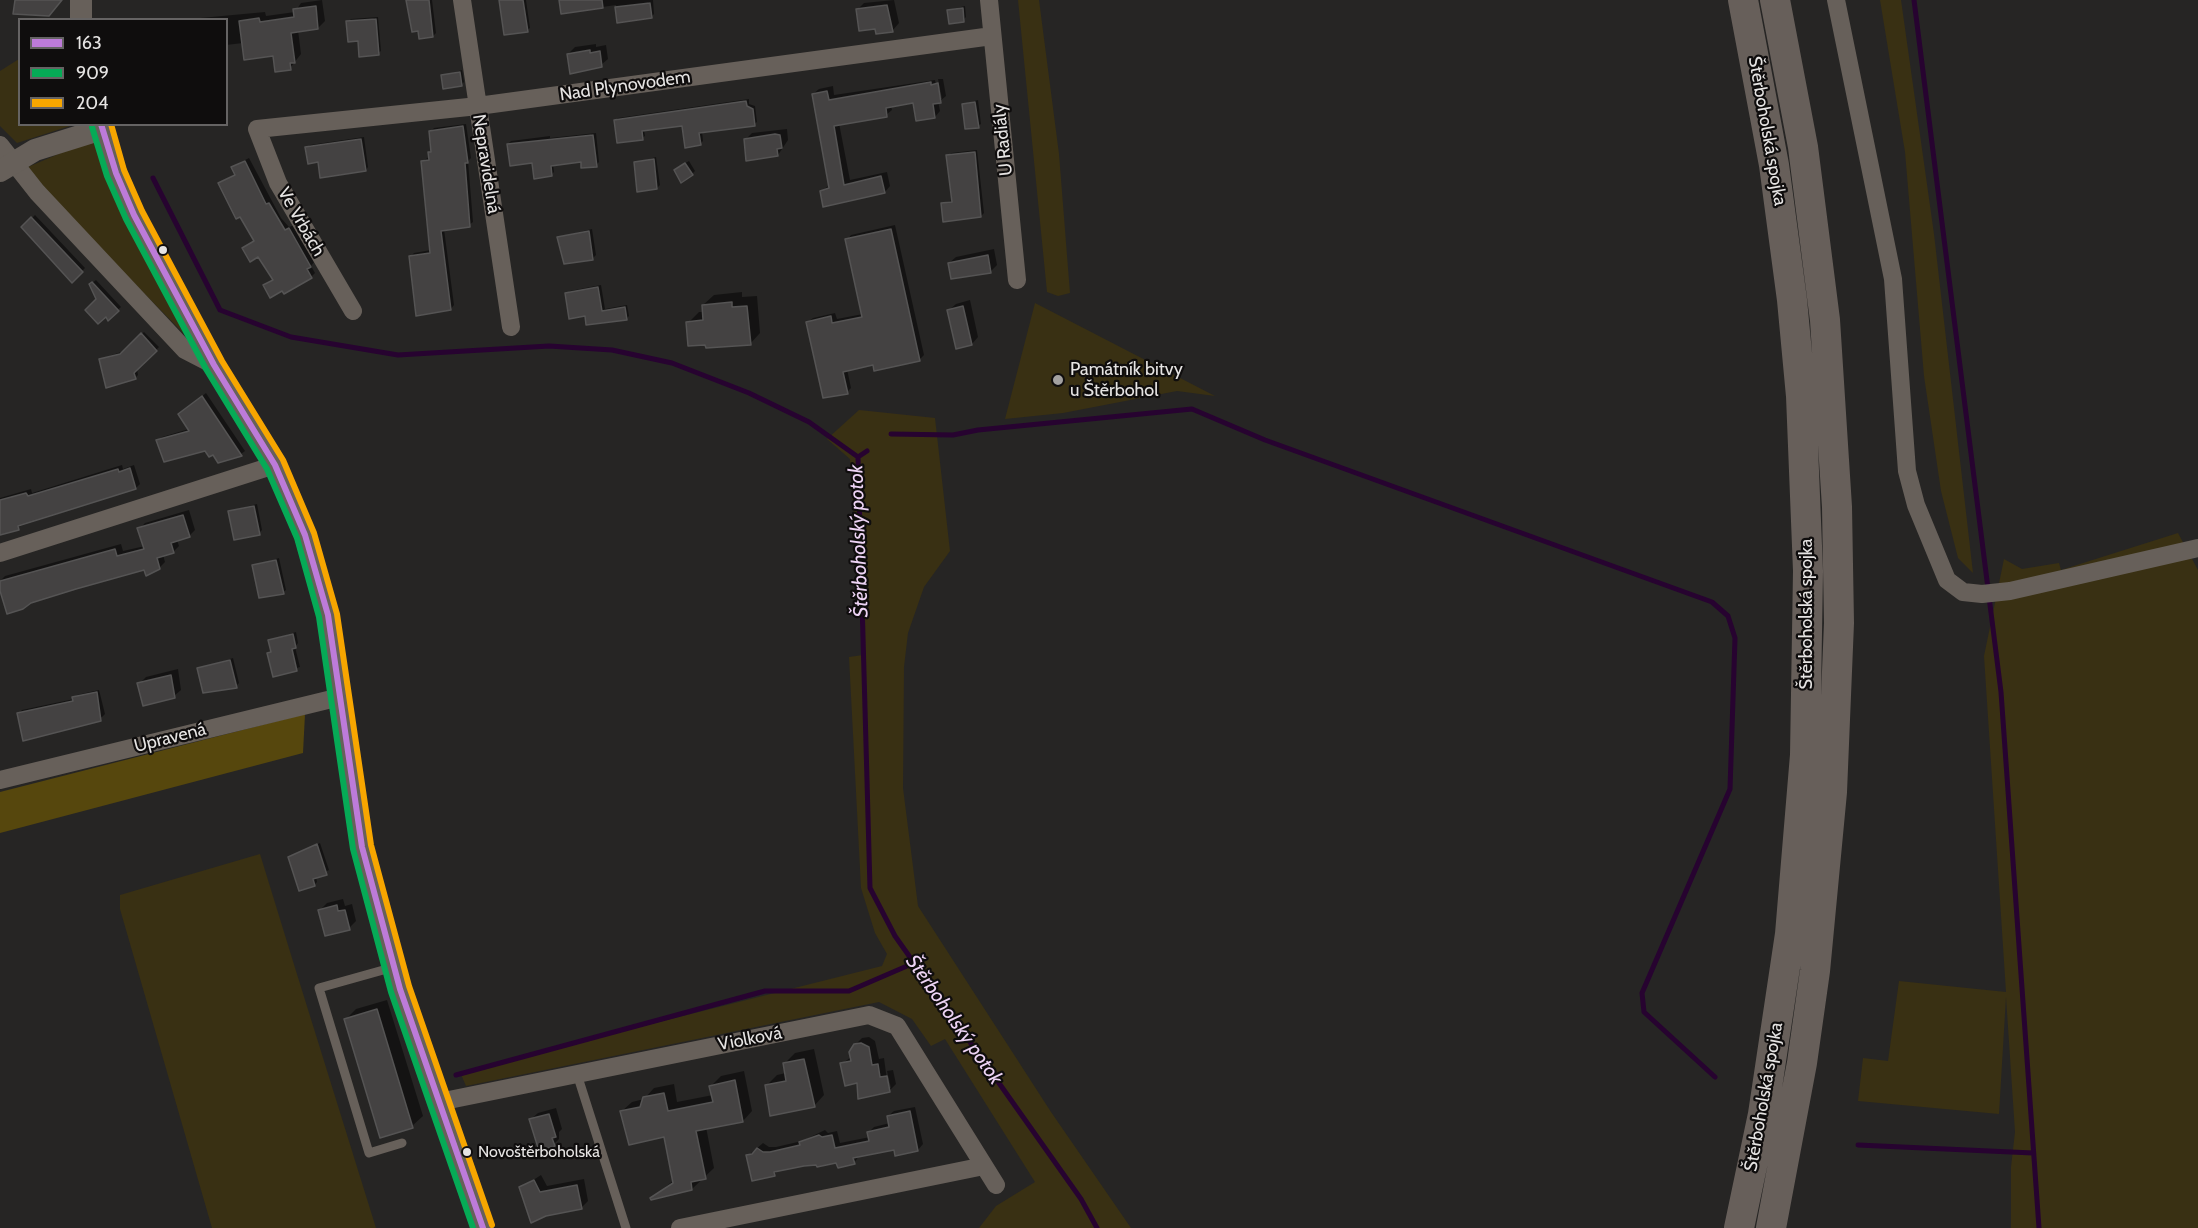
<!DOCTYPE html>
<html>
<head>
<meta charset="utf-8">
<style>
  body { margin:0 }
  #map { position:relative; width:2198px; height:1228px; overflow:hidden; background:#262524; font-family:Cabin,sans-serif }
  canvas { display:block }
  .legend { position:absolute; left:18px; top:18px; width:210px; height:108px; box-sizing:border-box; background:#0f0d0d; border:2px solid #656363; margin:0; padding:8px 10px; list-style:none; font-size:18px; color:#e6e4e3 }
  .legend li { display:flex; align-items:center; gap:12px; height:30px }
  .legend b { width:30px; border:2px solid #656363 }
</style>
</head>
<body>
<div id="map">
<canvas width="2198" height="1228"></canvas>
<ul class="legend">
<li><b style="height:8px;background:#bd7bd9"></b>163</li>
<li><b style="height:8px;background:#06aa56"></b>909</li>
<li><b style="height:8px;background:#f7a600"></b>204</li>
</ul>
</div>
<script>
const ctx = document.querySelector('canvas').getContext('2d');
ctx.lineJoin = 'round';
function fill(path, color) { ctx.fillStyle = color; ctx.fill(path, 'evenodd'); }
const shape = rows => new Path2D(rows.map(r => 'M' + r).join(''));
function strokePath(path, color, width, dash) { ctx.strokeStyle = color; ctx.lineWidth = width; ctx.lineCap = dash ? 'butt' : 'round'; ctx.setLineDash(dash || []); ctx.stroke(path); }
function label(font, color, halo, rows, align = 'center') {
  ctx.font = font + ' Cabin,sans-serif'; ctx.lineWidth = 4.5; ctx.setLineDash([]); ctx.textBaseline = 'middle'; ctx.strokeStyle = halo; ctx.fillStyle = color; for (const [text, x, y, turn = 0] of rows) {
    ctx.save(); ctx.translate(x, y); ctx.rotate((+turn || 0) * Math.PI / 180); ctx.textAlign = isNaN(turn) ? turn : align; if (halo) ctx.strokeText(text, 0, 0); ctx.fillText(text, 0, 0); ctx.restore();
  }
}
fill(shape([
  [1018,0,1039,0,1059,154,1070,293,1058,296,1047,292],
  [1880,0,1901,0,1934,234,1973,573,1958,558,1941,491,1924,376,1905,152],
  [19,59,20,124,73,125,17,143,0,126,0,71],
  [94,139,194,344,65,213,28,167],
  [1035,303,1215,396,1177,391,1063,413,1005,419],
  [859,410,935,418,950,551,924,587,908,633,904,667,903,788,918,906,1051,1112,1131,1228,979,1228,996,1206,1035,1182,945,1039,931,1046,912,1019,879,1002,466,1086,460,1072,882,966,887,954,875,933,861,888,849,657,863,655,850,459,827,439],
  [2178,533,2198,570,2198,1228,2011,1228,2011,1167,2015,1132,2006,997,1999,1114,1858,1101,1863,1058,1888,1061,1899,981,2006,992,1984,656,2004,559,2022,569,2059,563,2061,570],
  [260,854,296,971,376,1228,212,1228,120,909,120,895]
]), '#393013');
fill(shape([
  [305,714,303,753,0,833,0,792]
]), '#56470d');
fill(shape([
  [322,0,325,21,318,28,298,30,301,54,290,68,274,54,243,43,226,45,226,20,179,20,265,12,266,16,295,12,301,3],
  [407,0,432,0,436,33,433,36],
  [500,0,526,0,530,28,527,30],
  [562,0,653,0,654,14,651,17,619,21,616,5,563,13],
  [894,0,899,23,893,30,877,32,876,27,857,10,864,3],
  [965,6,966,17,963,20,949,10],
  [378,17,381,51,378,53,359,39,348,22,351,19],
  [596,44,596,47,606,45,608,59,601,65,568,54,575,47],
  [462,70,464,82,461,85,443,76],
  [938,79,943,79,946,96,940,101,938,101,940,111,935,117,914,102,891,106,892,110,886,115,839,123,850,180,887,172,890,186,885,192,825,205,821,191,830,185,813,94,819,89,833,86,834,95,935,80,939,99,942,99],
  [749,99,749,104,755,106,757,122,754,124,702,131,703,141,700,144,683,124,644,130,645,136,642,138,615,121,618,118],
  [978,100,981,124,978,126,964,104],
  [466,124,471,158,468,161,473,222,469,225,444,229,454,305,451,309,411,256,414,253,431,250,422,161,430,157,433,149,430,132,434,128],
  [787,129,788,140,778,155,745,140,752,133],
  [596,133,599,162,596,165,582,160,553,164,554,172,551,175,508,144,511,141,550,136,550,138],
  [364,137,368,167,366,170,319,161,307,148,310,145],
  [977,150,984,213,981,216,942,203,953,200,948,156,951,153],
  [656,157,660,185,657,188,636,163],
  [249,158,281,218,289,227,294,225,314,262,311,266,315,273,311,277,283,289,265,286,274,279,255,240,220,183,236,174,233,167,237,164],
  [689,161,695,171,692,174,678,167],
  [35,215,85,268,72,281,23,227],
  [895,225,924,355,919,360,874,363,847,369,851,388,847,392,808,322,813,318,835,313,837,319,863,314,847,240,851,235],
  [592,229,596,255,593,258,559,237],
  [994,249,997,265,990,272,949,263,956,257],
  [96,280,121,307,108,319,91,284],
  [601,285,605,309,627,305,629,316,626,319,586,315,567,294,570,291],
  [742,292,742,297,757,296,760,333,750,344,688,323,699,312,704,312,703,305,714,295],
  [970,300,978,337,972,344,949,310,956,304],
  [144,332,159,347,137,369,138,375,135,378,100,359,124,351],
  [206,393,245,451,241,454,219,462,213,453,205,449,157,441,162,437,189,429,184,411],
  [122,465,123,469,134,465,140,484,136,488,0,533,0,498,31,489,32,493],
  [257,504,262,530,259,533,230,511],
  [189,510,195,530,189,536,177,540,179,546,173,552,163,555,165,562,159,568,0,586,0,581,5,576,121,544,123,551,145,546,139,529,145,523],
  [279,558,286,590,283,592,254,566],
  [296,632,298,643,295,647,300,667,274,675,269,653,272,650,270,640],
  [233,658,239,683,236,686,199,669],
  [178,669,181,690,174,696,139,684,146,677],
  [99,690,105,714,102,717,24,739,19,713,22,710,74,699,77,695],
  [320,843,329,870,316,877,317,882,314,885,290,857],
  [343,899,345,906,352,904,356,921,349,928,320,910,327,903],
  [387,1000,423,1116,412,1126,346,1019,356,1009],
  [869,1037,875,1041,879,1059,884,1058,888,1088,891,1088,887,1071,893,1070,896,1084,889,1091,858,1081,842,1064,851,1057,855,1045,862,1038],
  [814,1049,824,1095,814,1106,766,1086,777,1075,786,1073,784,1064,795,1053],
  [744,1071,752,1111,743,1121,706,1127,714,1168,692,1189,652,1198,674,1180,665,1135,622,1111,632,1102,644,1099,654,1088,674,1084,677,1102,713,1095,711,1086,721,1076],
  [915,1107,923,1144,918,1150,895,1148,859,1156,854,1163,838,1161,779,1169,774,1175,748,1156,763,1143,769,1147,776,1147,802,1141,825,1130,828,1133,837,1131,840,1143,870,1137,869,1132,874,1127,890,1123,888,1116,894,1111],
  [556,1108,562,1129,559,1132,559,1139,552,1146,531,1119,538,1113],
  [541,1175,547,1186,584,1179,588,1201,581,1208,521,1188]
]), '#0007');
strokePath(shape([
  [1914,0,2001,692,2039,1228],
  [153,178,220,310,291,337,398,355,549,346,612,350,672,363,749,393,809,422,858,457,870,888,895,936,1081,1199,1097,1228],
  [891,434,953,435,978,430,1192,409,1265,440,1712,602,1728,616,1735,638,1730,789,1642,993,1644,1012,1715,1077],
  [858,457,867,451],
  [456,1075,765,991,849,991,914,963],
  [1858,1145,2033,1153]
]), '#270330', 5);
const building = shape([
  [15,0,62,0,49,16,13,14,15,0],
  [406,0,429,0,433,37,419,39,418,31,412,32,406,0],
  [499,0,523,0,528,32,504,35,499,0],
  [559,0,602,0,603,8,561,14,559,0],
  [650,3,652,18,617,23,615,7,650,3],
  [887,5,893,32,876,34,875,29,859,31,856,9,887,5],
  [316,6,318,29,291,33,295,63,290,63,291,70,275,72,273,56,244,60,239,21,259,18,260,22,294,17,293,9,316,6],
  [963,8,964,22,949,24,947,10,963,8],
  [376,19,379,55,359,57,358,41,348,42,346,21,376,19],
  [590,50,590,53,600,51,602,67,570,74,567,54,590,50],
  [460,72,462,86,443,89,441,75,460,72],
  [931,82,931,85,938,83,941,103,933,104,935,118,916,121,913,103,886,108,887,117,834,126,844,185,881,176,885,193,823,207,820,191,829,188,812,94,827,91,829,100,931,82],
  [746,101,747,106,753,109,755,126,699,133,701,145,685,148,682,126,642,131,643,140,617,143,614,120,746,101],
  [975,102,979,128,965,129,962,104,975,102],
  [463,126,468,163,465,163,470,227,441,231,451,310,416,316,409,256,430,253,421,161,429,160,428,152,431,152,429,131,463,126],
  [775,134,780,135,782,148,777,149,778,156,746,161,744,139,775,134],
  [593,135,597,167,581,168,581,162,551,166,552,176,534,179,532,163,510,166,507,144,593,135],
  [361,139,366,171,320,178,318,162,308,164,305,147,361,139],
  [975,152,981,217,943,222,941,203,952,202,946,155,975,152],
  [654,159,657,189,637,192,634,162,654,159],
  [245,161,266,204,269,203,285,230,289,228,311,267,307,269,312,278,284,294,282,291,270,298,263,285,273,280,258,257,250,262,242,248,254,241,240,217,236,219,218,183,235,175,231,167,245,161],
  [685,163,693,175,681,183,674,170,685,163],
  [31,217,83,272,72,283,21,227,31,217],
  [891,229,920,361,874,371,873,365,843,372,848,394,823,398,806,322,831,316,832,323,862,317,845,239,891,229],
  [589,231,593,260,564,264,557,237,589,231],
  [988,255,991,273,951,279,948,263,988,255],
  [92,282,119,311,108,321,106,317,98,324,85,310,96,299,89,284,92,282],
  [598,287,602,311,625,307,627,320,586,325,585,316,569,319,565,293,598,287],
  [732,302,732,307,747,306,751,345,706,348,705,345,688,346,686,322,703,320,702,305,732,302],
  [963,306,972,345,956,349,947,310,963,306],
  [141,333,157,351,134,373,136,379,106,388,99,359,120,354,141,333],
  [202,396,242,456,218,463,213,455,209,457,205,451,164,462,156,440,189,431,178,414,202,396],
  [130,468,136,489,18,526,19,530,0,535,0,500,26,493,28,496,118,469,119,472,130,468],
  [254,506,260,535,234,540,228,511,254,506],
  [183,515,190,537,171,543,174,553,157,558,160,569,146,576,144,570,76,589,31,603,23,609,7,614,0,591,0,581,115,549,117,556,144,549,137,528,183,515],
  [276,560,284,594,259,598,252,565,276,560],
  [293,634,296,648,292,649,297,671,273,677,267,653,271,652,268,640,293,634],
  [230,660,237,688,203,693,197,668,230,660],
  [171,675,175,698,143,706,137,683,171,675],
  [97,692,101,721,23,741,17,713,73,701,72,697,97,692],
  [317,844,327,875,313,879,315,886,299,891,288,857,317,844],
  [337,905,338,911,345,910,350,930,325,936,318,910,337,905],
  [377,1009,413,1128,380,1138,344,1019,377,1009],
  [861,1043,869,1047,872,1065,878,1064,880,1077,887,1076,890,1092,858,1099,857,1083,845,1086,840,1063,851,1061,849,1052,854,1044,861,1043],
  [804,1059,815,1107,770,1116,765,1085,786,1081,783,1063,804,1059],
  [735,1080,743,1122,696,1131,706,1179,691,1182,692,1190,651,1200,650,1198,673,1183,664,1137,629,1145,620,1111,640,1107,643,1097,664,1093,668,1111,713,1102,709,1086,735,1080],
  [910,1111,918,1151,895,1156,894,1150,853,1158,855,1164,838,1168,836,1163,817,1167,816,1165,804,1166,774,1172,775,1176,752,1181,746,1155,752,1154,757,1148,763,1152,770,1152,800,1145,799,1142,819,1135,822,1137,832,1135,835,1148,869,1141,867,1132,889,1127,887,1116,910,1111],
  [549,1114,556,1137,552,1138,555,1146,539,1151,529,1119,549,1114],
  [534,1180,540,1192,577,1185,582,1209,546,1216,531,1223,519,1187,534,1180]
]);
fill(building, '#444242');
strokePath(building, '#555454', 1.5);
strokePath(shape([
  [394,967,319,988,369,1153,402,1143],
  [577,1074,626,1228]
]), '#67605a', 9);
strokePath(shape([
  [462,0,511,327],
  [989,0,1017,280],
  [1836,0,1893,279,1907,471,1916,505,1947,580,1963,592,1982,594,2010,591,2198,548],
  [0,145,37,192,185,350,214,365],
  [353,311,278,183,257,129,478,106,992,36],
  [0,553,275,465],
  [0,780,340,697],
  [439,1102,869,1015,897,1026,996,1185],
  [680,1228,984,1166]
]), '#67605a', 18);
strokePath(shape([
  [81,0,81,20],
  [101,124,116,173,134,215,214,365,275,465,305,535,328,615,362,847,400,989,483,1228],
  [0,171,35,150,102,129]
]), '#67605a', 22);
strokePath(shape([
  [1739,1228,1763,1114,1790,934,1805,755,1808,571,1801,396,1792,300,1774,165,1743,0],
  [1771,1228,1802,1063,1815,971,1832,792,1839,623,1837,507,1825,320,1803,147,1775,0]
]), '#675f5a', 30);
strokePath(shape([
  [101,124,116,173,134,215,214,365,275,465,305,535,328,615,362,847,400,989,483,1228]
]), '#bd7bd9', 6);
strokePath(shape([
  [92,127,107,176,126,219,206,369,267,469,297,538,319,617,353,849,391,992,473,1228]
]), '#06aa56', 6);
strokePath(shape([
  [111,124,124,170,142,211,222,361,283,460,314,533,337,614,371,845,409,986,492,1225]
]), '#f7a600', 6);
for (const [x, y, r, color] of [
  [163,250,5,"#e6e4e3"],
  [1058,380,6,"#a3a1a0"],
  [467,1152,5,"#e6e4e3"]
]) { const dot = new Path2D(); dot.arc(x, y, r, 0, 2 * Math.PI); ctx.fillStyle = color; ctx.fill(dot); strokePath(dot, '#0f0d0d', 2); }
label('16px', '#e6e4e3', '#0f0d0d', [
  ["Novoštěrboholská",478,1152]
], 'left');
label('18px', '#e6e4e3', '#0f0d0d', [
  ["Nad Plynovodem",625,86,-8],
  ["Štěrboholská spojka",1767,131,80],
  ["U Radiály",1003,140,-96],
  ["Nepravidelná",486,164,81],
  ["Ve Vrbách",301,222,60],
  ["Štěrboholská spojka",1807,614,-90],
  ["Upravená",170,738,-14],
  ["Violková",750,1039,-11],
  ["Štěrboholská spojka",1764,1097,-80]
]);
label('18px', '#e6e4e3', '#0f0d0d', [
  ["Památník bitvy",1070,370],
  ["u Štěrbohol",1070,391]
], 'left');
label('italic 20px', '#eed4f5', '#0f0d0d', [
  ["Štěrboholský potok",859,541,-92],
  ["Štěrboholský potok",954,1020,55]
]);
</script>
</body>
</html>
